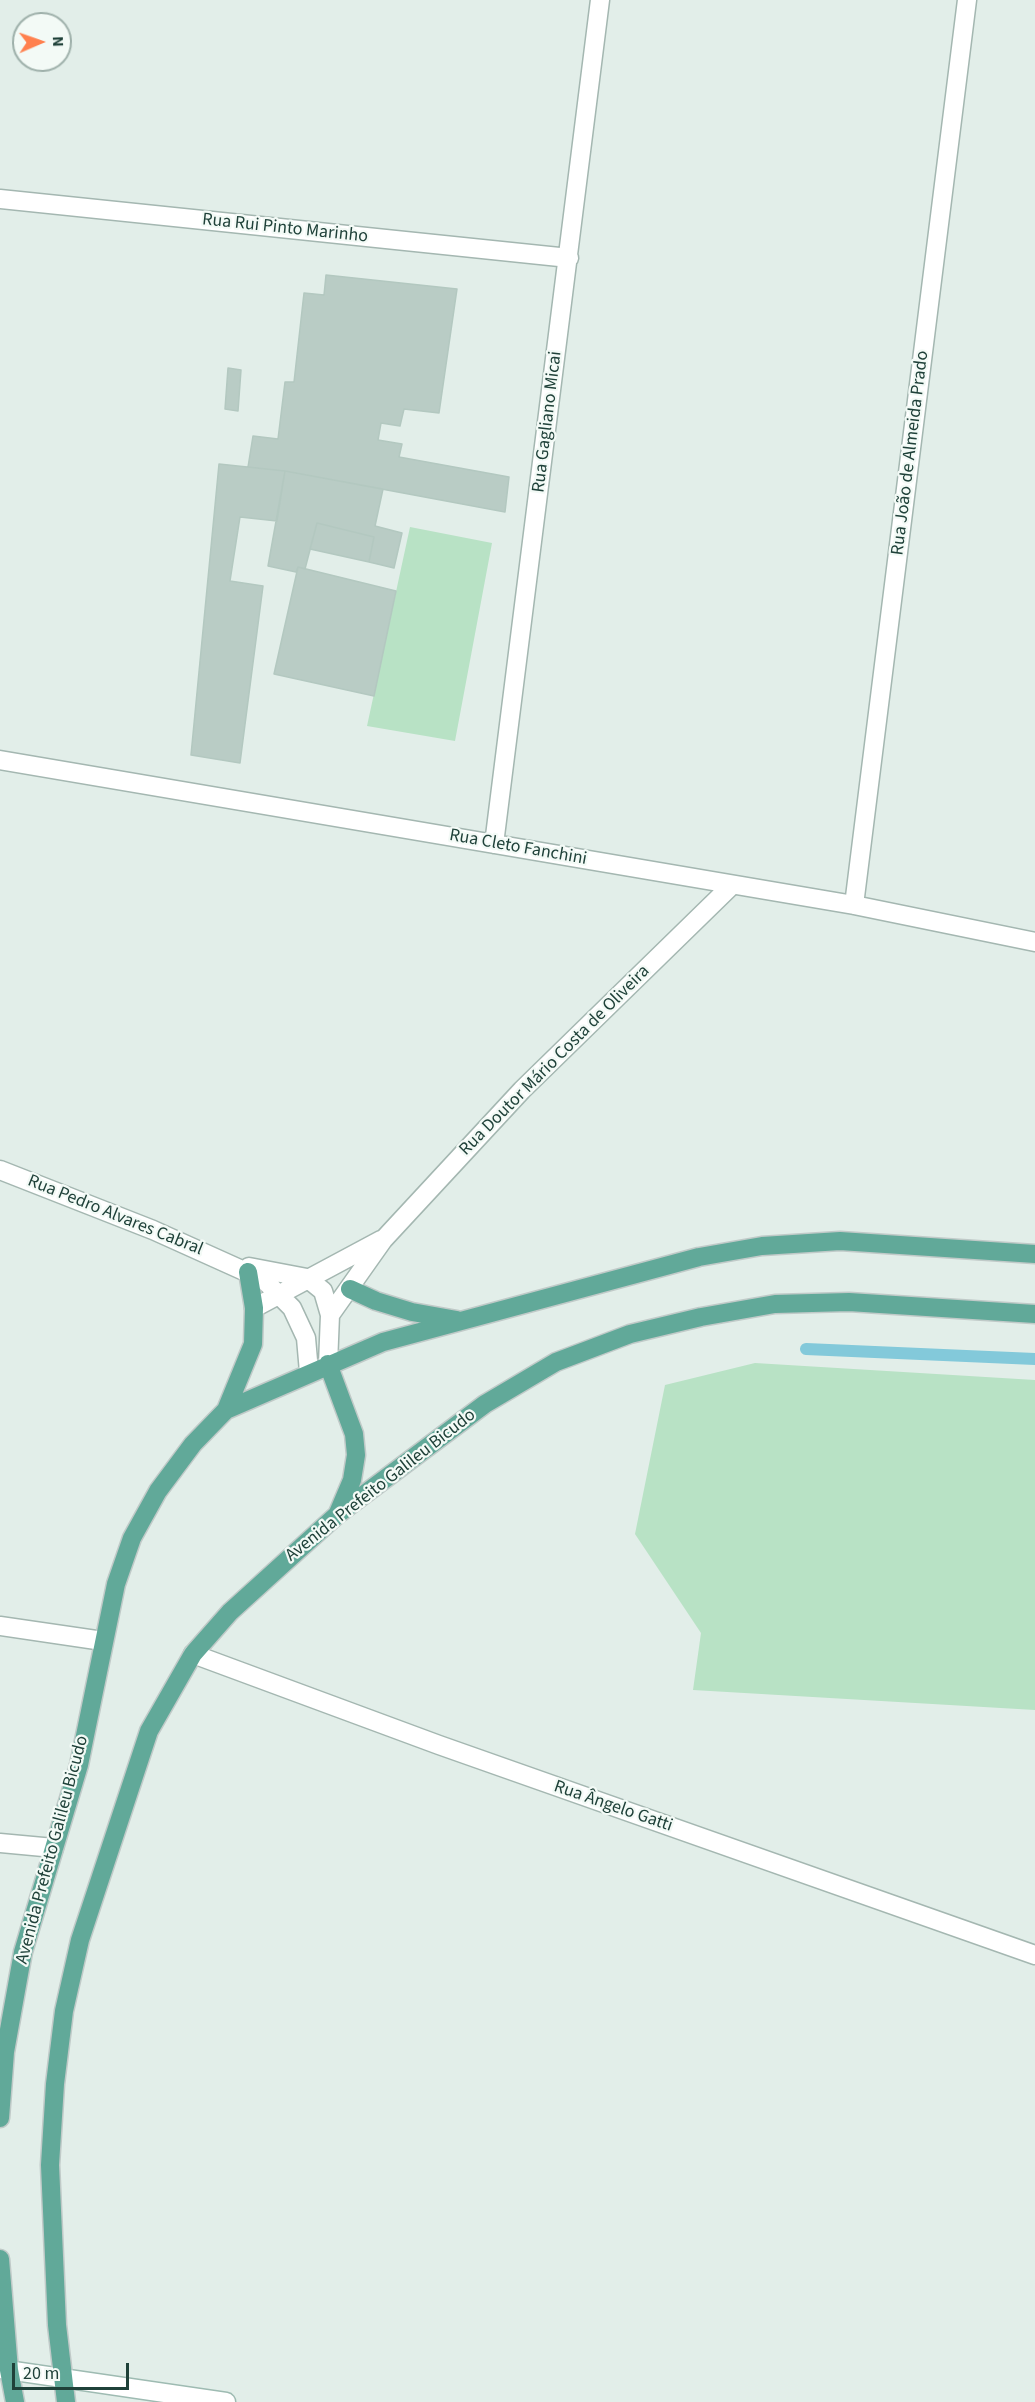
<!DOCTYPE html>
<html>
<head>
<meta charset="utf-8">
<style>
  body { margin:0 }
  #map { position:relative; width:1035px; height:2402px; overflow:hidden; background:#e2eee9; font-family:"Source Sans 3",sans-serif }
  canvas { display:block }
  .north { position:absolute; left:12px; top:12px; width:60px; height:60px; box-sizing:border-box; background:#f3faf6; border:2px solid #9eb0aa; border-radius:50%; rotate:88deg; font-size:16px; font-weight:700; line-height:24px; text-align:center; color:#1f4139 }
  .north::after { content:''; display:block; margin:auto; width:21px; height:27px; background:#ff804e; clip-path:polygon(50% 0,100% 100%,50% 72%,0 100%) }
  .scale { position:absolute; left:12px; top:2363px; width:117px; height:27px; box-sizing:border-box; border:3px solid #1f4139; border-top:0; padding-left:8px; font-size:18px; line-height:21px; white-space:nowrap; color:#1f4139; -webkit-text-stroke:4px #f3faf6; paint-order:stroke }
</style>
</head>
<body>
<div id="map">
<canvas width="1035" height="2402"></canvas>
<div class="north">N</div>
<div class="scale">20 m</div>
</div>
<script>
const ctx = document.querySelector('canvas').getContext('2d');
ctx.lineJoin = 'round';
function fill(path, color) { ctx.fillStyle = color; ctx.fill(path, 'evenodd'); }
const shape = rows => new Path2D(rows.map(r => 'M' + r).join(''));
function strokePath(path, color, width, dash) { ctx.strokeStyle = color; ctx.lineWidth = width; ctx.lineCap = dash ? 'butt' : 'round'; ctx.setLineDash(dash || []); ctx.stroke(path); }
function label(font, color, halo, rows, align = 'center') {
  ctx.font = font + ' "Source Sans 3",sans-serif'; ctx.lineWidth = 4.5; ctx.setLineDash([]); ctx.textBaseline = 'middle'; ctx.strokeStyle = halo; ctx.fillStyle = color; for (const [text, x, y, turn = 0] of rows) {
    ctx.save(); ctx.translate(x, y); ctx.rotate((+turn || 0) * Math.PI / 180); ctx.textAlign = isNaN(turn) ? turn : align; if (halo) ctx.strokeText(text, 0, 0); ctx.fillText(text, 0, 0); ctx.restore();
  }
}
fill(shape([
  [410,527,492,543,455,741,367,726],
  [755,1363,1035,1380,1035,1710,693,1690,701,1633,635,1534,665,1385]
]), '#b8e2c5');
strokePath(shape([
  [806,1349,1035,1359]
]), '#83c9da', 12);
const building = shape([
  [326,275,457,289,439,413,404,409,400,426,381,423,378,440,402,444,399,457,509,477,505,512,285,471,248,467,253,436,278,439,285,382,294,382,304,293,324,295,326,275],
  [228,368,241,370,238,411,225,409,228,368],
  [219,464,285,471,277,521,240,517,230,581,263,586,240,763,191,755,219,464],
  [285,471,383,489,375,526,402,533,394,568,369,562,374,537,317,523,305,569,298,567,296,572,268,566,285,471],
  [317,523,374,537,369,562,310,549,317,523],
  [298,567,396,591,374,696,274,674,298,567]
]);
fill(building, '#b9ccc5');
strokePath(building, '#b3c8c0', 1.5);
const service = shape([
  [0,1843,54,1848]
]);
const minor = shape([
  [0,199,569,258],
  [0,760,854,905,1035,942],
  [494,844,600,0],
  [854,905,967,0],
  [0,1170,153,1230,264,1280,292,1308,306,1338,309,1372],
  [249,1267,307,1278,323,1291,330,1315,328,1364],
  [254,1308,381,1240],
  [330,1315,383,1240,522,1090,731,886],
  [0,1626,103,1641],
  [193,1654,439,1745,1035,1955]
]);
const secondary = shape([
  [0,2369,226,2402]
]);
const primary = shape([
  [350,1289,376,1301,412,1312,457,1320],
  [328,1364,354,1434,356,1455,352,1480,338,1513],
  [226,1410,253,1344,254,1308,248,1272],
  [0,2118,5,2052,23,1952,79,1765,116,1584,132,1538,158,1491,193,1444,226,1410,383,1342,699,1257,762,1246,840,1241,1035,1254],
  [0,2259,9,2370,15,2402],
  [66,2402,57,2325,50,2165,55,2084,64,2011,80,1940,149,1731,193,1654,230,1612,338,1514,485,1404,556,1362,630,1334,701,1317,775,1304,849,1302,1035,1314]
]);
strokePath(service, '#a4b7b1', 21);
strokePath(minor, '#a4b7b1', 21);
strokePath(secondary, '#9ebbb2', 21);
strokePath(primary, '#c0cac8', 21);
strokePath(service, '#fff', 18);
strokePath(minor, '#fff', 18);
strokePath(secondary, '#fff', 18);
strokePath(primary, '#61a999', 18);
label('18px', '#1f4139', '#f3faf6', [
  ["Rua Rui Pinto Marinho",285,229,6],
  ["Rua Gagliano Micai",548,422,-83],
  ["Rua João de Almeida Prado",911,453,-83],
  ["Rua Cleto Fanchini",518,848,10],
  ["Rua Doutor Mário Costa de Oliveira",555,1061,-45],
  ["Rua Pedro Alvares Cabral",115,1216,22],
  ["Avenida Prefeito Galileu Bicudo",381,1486,-38],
  ["Rua Ângelo Gatti",613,1807,19],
  ["Avenida Prefeito Galileu Bicudo",53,1850,-75]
]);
</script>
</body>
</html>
